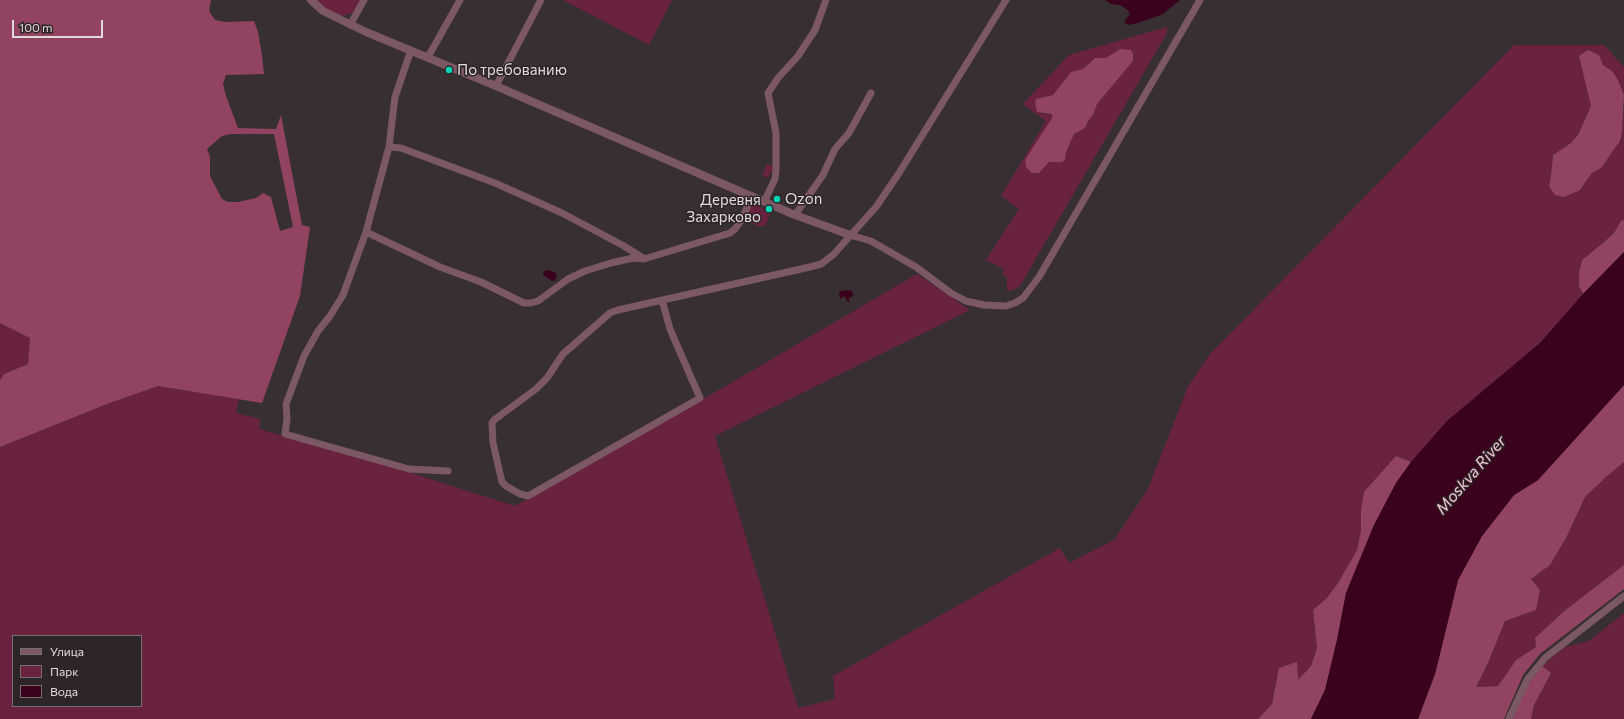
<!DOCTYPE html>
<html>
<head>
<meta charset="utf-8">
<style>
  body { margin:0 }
  #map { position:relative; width:1624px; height:719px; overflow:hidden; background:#382f32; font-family:Commissioner,sans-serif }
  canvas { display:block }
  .legend { position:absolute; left:12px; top:635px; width:130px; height:72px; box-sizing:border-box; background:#2e2528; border:1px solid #756d70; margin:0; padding:5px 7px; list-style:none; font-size:12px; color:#e0d9db }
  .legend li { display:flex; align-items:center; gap:8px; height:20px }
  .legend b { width:20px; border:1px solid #756d70 }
  .scale { position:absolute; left:12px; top:20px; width:91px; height:18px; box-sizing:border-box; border:2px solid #e0d9db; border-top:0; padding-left:5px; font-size:12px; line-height:14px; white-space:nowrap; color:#e0d9db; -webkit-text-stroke:3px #2e2528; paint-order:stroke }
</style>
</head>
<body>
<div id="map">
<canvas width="1624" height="719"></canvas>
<ul class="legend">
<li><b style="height:5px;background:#7c5864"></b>Улица</li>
<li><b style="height:11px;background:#692341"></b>Парк</li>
<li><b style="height:11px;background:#3a021d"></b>Вода</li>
</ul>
<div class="scale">100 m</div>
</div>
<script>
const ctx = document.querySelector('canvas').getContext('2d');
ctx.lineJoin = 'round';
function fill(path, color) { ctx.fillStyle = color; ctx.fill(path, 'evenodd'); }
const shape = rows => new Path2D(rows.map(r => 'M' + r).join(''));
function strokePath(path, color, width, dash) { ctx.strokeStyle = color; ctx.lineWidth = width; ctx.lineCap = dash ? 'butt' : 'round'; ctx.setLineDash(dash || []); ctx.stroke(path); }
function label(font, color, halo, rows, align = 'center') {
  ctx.font = font + ' Commissioner,sans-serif'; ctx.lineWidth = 3; ctx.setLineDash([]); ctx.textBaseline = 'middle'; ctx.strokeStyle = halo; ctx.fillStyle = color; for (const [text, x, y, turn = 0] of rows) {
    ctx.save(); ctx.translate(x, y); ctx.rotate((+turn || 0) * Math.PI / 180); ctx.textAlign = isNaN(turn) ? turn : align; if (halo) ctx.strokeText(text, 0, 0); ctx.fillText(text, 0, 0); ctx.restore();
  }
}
fill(shape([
  [315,0,361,0,352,14,350,13,344,16,329,11],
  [563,0,672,0,649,45],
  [1167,27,1167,33,1020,286,1011,291,1007,290,1007,277,1002,275,1004,269,986,260,1019,209,1001,196,1046,121,1023,104,1069,55],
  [1120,49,1133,61,1097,104,1085,128,1074,134,1066,152,1065,160,1062,162,1049,162,1039,173,1025,160,1052,118,1052,114,1040,113,1035,107,1036,99,1053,95,1071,72,1083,69,1095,58,1106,58],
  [1514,45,1604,45,1624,67,1624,95,1618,80,1612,71,1603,65,1599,55,1590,96,1591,106,1578,135,1571,143,1553,155,1551,176,1549,186,1580,190,1592,173,1601,168,1620,141,1624,109,1624,220,1621,222,1614,233,1603,243,1582,260,1579,286,1583,294,1540,343,1447,421,1411,462,1396,456,1361,511,1361,531,1357,550,1338,583,1327,598,1313,610,1317,648,1311,666,1298,680,1279,668,1272,704,1258,719,0,719,0,447,107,404,158,386,239,399,236,413,260,419,259,429,389,466,515,506,712,394,917,274,970,310,715,436,798,708,835,699,833,676,1060,548,1069,563,1114,540,1148,489,1188,386,1210,354],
  [13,636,141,636,141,706,13,706],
  [767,164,774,167,768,178,762,175],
  [751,203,771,212,765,226,758,226,744,219],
  [0,323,30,338,28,364,4,374,0,380],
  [1624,462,1624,565,1563,612,1535,638,1536,647,1516,660,1498,686,1476,687,1488,663,1505,621,1536,610,1531,579,1550,565,1567,536,1585,497,1606,477],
  [1624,613,1624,719,1531,719,1534,705,1551,673,1542,666,1565,647,1589,641]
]), '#692341');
fill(shape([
  [0,0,211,0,209,11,215,20,226,22,254,21,258,32,262,55,264,74,226,75,223,84,226,96,238,128,276,129,281,115,302,225,310,227,300,296,262,403,158,386,107,404,0,447,0,380,4,374,28,364,30,338,0,323],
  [231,134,274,134,293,227,280,231,271,197,263,193,256,198,238,202,228,202,222,199,210,176,210,157,207,149,222,136],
  [1120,49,1131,50,1133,54,1133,61,1097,104,1093,115,1088,121,1085,128,1074,134,1066,152,1065,160,1062,162,1049,162,1039,173,1032,173,1026,167,1025,160,1052,118,1052,114,1037,112,1035,103,1036,99,1053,95,1071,72,1083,69,1095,58,1106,58],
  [1588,50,1599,55,1603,65,1612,71,1618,80,1624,95,1622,131,1620,141,1601,168,1592,173,1580,190,1564,197,1555,195,1549,186,1551,176,1553,155,1571,143,1578,135,1591,106,1579,56],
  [1624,220,1624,252,1583,294,1579,286,1579,273,1582,260,1603,243,1614,233,1621,221],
  [1624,385,1624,462,1606,477,1585,497,1567,536,1550,565,1531,579,1540,590,1536,610,1505,621,1488,663,1476,687,1498,686,1516,660,1536,647,1535,638,1563,612,1624,565,1624,589,1540,654,1523,675,1504,719,1418,719,1435,674,1458,580,1482,536,1514,495,1538,480],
  [1396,456,1411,462,1396,483,1374,525,1346,593,1337,640,1325,690,1311,719,1258,719,1272,704,1279,668,1297,662,1298,680,1311,666,1317,648,1313,610,1327,598,1338,583,1357,550,1361,531,1361,511,1364,492],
  [1542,666,1551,673,1534,705,1531,719,1513,719,1527,686]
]), '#924362');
fill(shape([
  [1105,0,1180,0,1163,14,1138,23,1128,25,1124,22,1130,14,1128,10,1120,5,1111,4],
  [1624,252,1624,385,1538,480,1514,495,1482,536,1458,580,1435,674,1418,719,1311,719,1325,690,1337,640,1346,593,1374,525,1396,483,1411,462,1447,421,1540,343,1583,294],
  [548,270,556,273,557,277,554,281,552,281,543,275,544,271],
  [848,290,852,291,853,294,853,296,849,298,849,302,848,302,844,296,840,299,839,293,840,291]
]), '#3a021d');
strokePath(shape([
  [350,25,364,0],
  [411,50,395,97,389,147,366,232,343,295,330,316,318,331,304,356,286,404,287,419,285,434,409,469,448,471],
  [428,57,460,0],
  [496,86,541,0],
  [389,147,401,148,495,183,562,213,624,246,643,258],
  [764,202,775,179,776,170,776,133,768,93,778,78,798,56,815,30,826,0],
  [795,215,823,175,835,149,849,133,871,93],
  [366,232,440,267,481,282,524,303,531,303,538,301,568,279,585,271,611,263,633,258,644,259,730,233,735,229,742,219,752,196],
  [850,235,871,241,916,267,951,293,966,301,984,305,1006,306,1015,303,1023,298,1039,277,1200,0],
  [662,300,670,329,700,398,528,496,520,494,506,486,502,482,493,443,492,423,494,420,536,389,547,378,563,354,610,313,618,310,810,267,821,264,833,255,876,207,899,173,1006,0],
  [1509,719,1527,680,1545,658,1624,596]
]), '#7c5864', 7);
strokePath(shape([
  [311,0,323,11,366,32,496,86,795,215,850,235]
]), '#7c5864', 8);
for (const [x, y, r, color] of [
  [449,70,4,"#04d5b6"],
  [777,199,4,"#04d5b6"],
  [769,209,4,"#04d5b6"]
]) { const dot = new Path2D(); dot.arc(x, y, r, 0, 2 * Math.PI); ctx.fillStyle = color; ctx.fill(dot); strokePath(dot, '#2e2528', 1.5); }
label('15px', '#e0d9db', '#2e2528', [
  ["По требованию",457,70],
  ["Ozon",785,199],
  ["Деревня",761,200,"right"],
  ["Захарково",761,217,"right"]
], 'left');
label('italic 16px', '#f6c7d6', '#2e2528', [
  ["Moskva River",1471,475,-49]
]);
</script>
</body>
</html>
